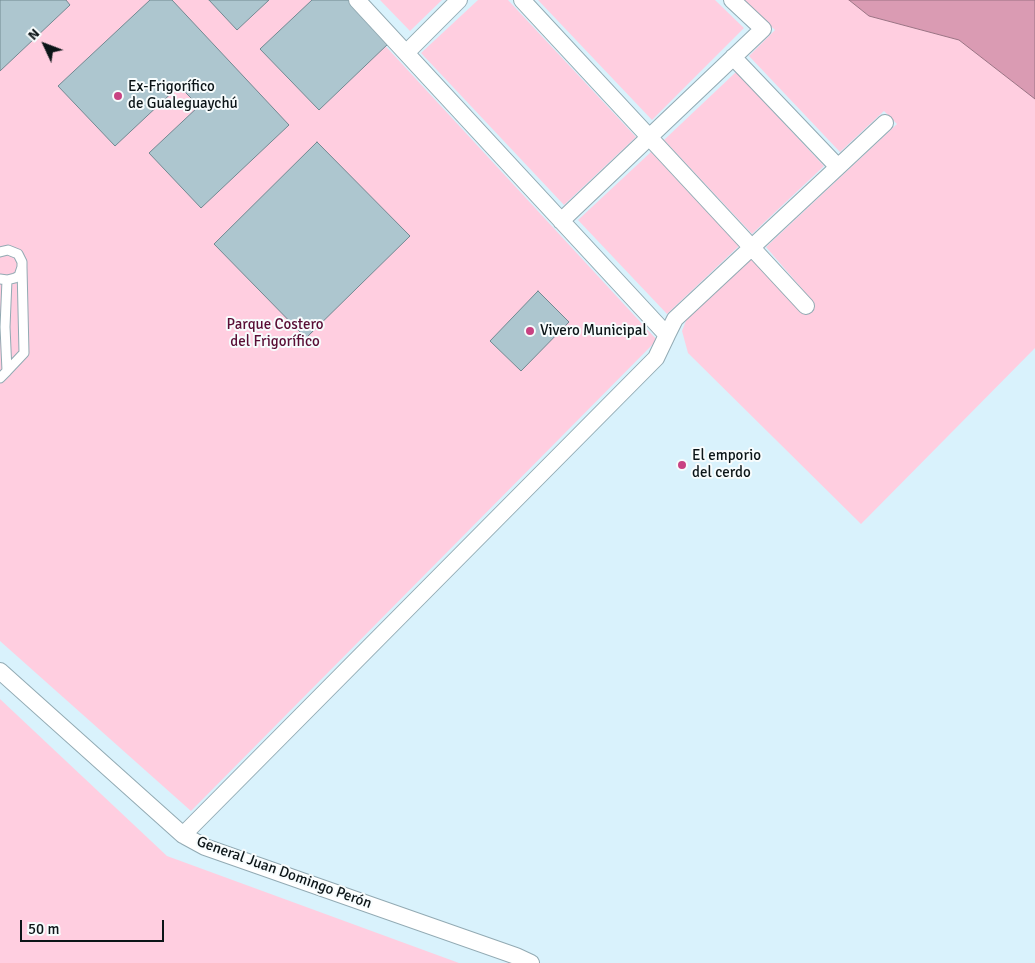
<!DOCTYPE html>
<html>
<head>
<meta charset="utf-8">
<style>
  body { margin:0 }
  #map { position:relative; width:1035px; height:963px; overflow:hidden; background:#d9f2fc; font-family:Signika,sans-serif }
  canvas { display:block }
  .north { position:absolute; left:20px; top:20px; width:50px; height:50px; -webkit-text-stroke:4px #f7fcfd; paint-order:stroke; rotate:313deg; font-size:14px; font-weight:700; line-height:20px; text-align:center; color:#0c1518 }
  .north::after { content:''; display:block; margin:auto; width:18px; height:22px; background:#0c1518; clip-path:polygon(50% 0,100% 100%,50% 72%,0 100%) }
  .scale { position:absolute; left:20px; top:920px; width:144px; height:22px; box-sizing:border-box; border:2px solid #0c1518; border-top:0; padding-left:6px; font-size:15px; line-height:18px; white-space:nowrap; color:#0c1518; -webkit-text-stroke:4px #f7fcfd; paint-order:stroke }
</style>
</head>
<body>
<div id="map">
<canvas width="1035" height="963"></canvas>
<div class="north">N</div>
<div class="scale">50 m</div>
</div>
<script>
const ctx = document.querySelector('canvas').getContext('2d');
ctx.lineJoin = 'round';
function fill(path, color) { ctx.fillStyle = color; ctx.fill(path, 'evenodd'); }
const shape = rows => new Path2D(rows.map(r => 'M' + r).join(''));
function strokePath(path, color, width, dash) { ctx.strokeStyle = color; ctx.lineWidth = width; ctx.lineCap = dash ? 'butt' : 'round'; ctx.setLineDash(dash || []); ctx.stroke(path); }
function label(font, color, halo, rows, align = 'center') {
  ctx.font = font + ' Signika,sans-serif'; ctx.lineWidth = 4; ctx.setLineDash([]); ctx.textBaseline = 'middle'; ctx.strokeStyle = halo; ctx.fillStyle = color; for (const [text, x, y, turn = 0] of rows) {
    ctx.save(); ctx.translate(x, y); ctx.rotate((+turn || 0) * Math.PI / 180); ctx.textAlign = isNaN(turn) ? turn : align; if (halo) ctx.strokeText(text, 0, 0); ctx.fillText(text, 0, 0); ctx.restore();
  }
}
fill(shape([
  [0,0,343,0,657,340,191,811,0,641],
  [380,0,442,0,410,31],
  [478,0,508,0,636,137,564,205,421,53],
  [538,0,715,0,744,28,652,120],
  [744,0,849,0,869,16,959,40,1035,99,1035,348,861,524,688,353,682,331,687,318,751,258,809,297,766,247,897,124,884,111,840,152,749,56,775,30],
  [736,72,824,166,752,234,664,140],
  [651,152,739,246,667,314,578,220],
  [0,699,167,856,459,963,0,963]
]), '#ffcee0');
const water = shape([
  [849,0,1035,0,1035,99,959,40,869,16,849,0]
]);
fill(water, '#da9bb3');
strokePath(water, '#9c7384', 1);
const building = shape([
  [0,0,66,0,70,5,0,71,0,0],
  [150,0,172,0,289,125,201,208,149,153,199,106,179,86,115,146,58,86,150,0],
  [209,0,269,0,237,30,209,0],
  [312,0,348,0,389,43,319,110,260,49,312,0],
  [317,142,410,236,306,338,214,244,317,142],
  [538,291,569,322,521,371,490,341,538,291]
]);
fill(building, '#adc6cf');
strokePath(building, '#728992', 1);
const service = shape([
  [0,252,8,250,18,254,22,262,22,267,19,276,15,278,7,280,0,279],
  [7,280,5,327,7,371,24,353,22,267],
  [0,378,7,371]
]);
const minor = shape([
  [357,0,667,335,675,319,838,167,733,57],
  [522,0,806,306],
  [406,53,459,0],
  [838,167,885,123],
  [561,221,763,29,732,0],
  [0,671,183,835,205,847,516,956,531,963],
  [183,835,656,358,667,335]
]);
strokePath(service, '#92aab3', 11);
strokePath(minor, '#92aab3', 18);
strokePath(service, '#fff', 9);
strokePath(minor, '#fff', 16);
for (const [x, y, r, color] of [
  [118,96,5,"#c84282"],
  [530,331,5,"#c84282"],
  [682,465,5,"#c84282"]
]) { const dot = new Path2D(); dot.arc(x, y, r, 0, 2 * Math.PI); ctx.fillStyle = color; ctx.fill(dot); strokePath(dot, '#f7fcfd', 2); }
label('15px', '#0c1518', '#f7fcfd', [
  ["Ex-Frigorífico",128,87],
  ["de Gualeguaychú",128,104],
  ["Vivero Municipal",540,331],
  ["El emporio",692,456],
  ["del cerdo",692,473]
], 'left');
label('15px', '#590e35', '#f7fcfd', [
  ["Parque Costero",275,325],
  ["del Frigorífico",275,342]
]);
label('15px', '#0c1518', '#f7fcfd', [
  ["General Juan Domingo Perón",284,873,20]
]);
</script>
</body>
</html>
